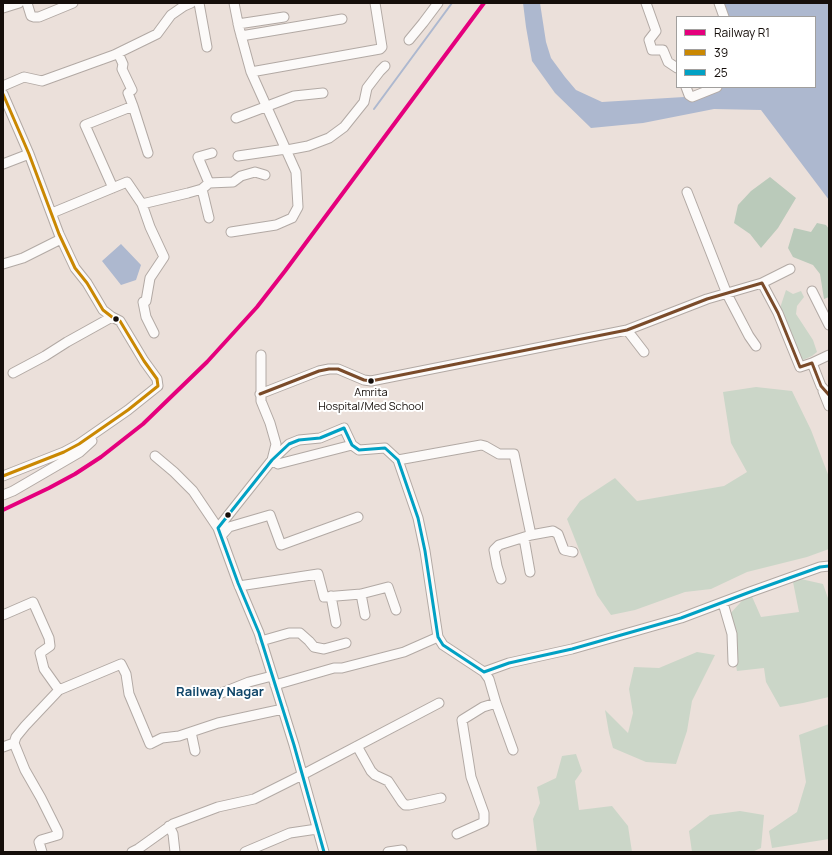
<!DOCTYPE html>
<html>
<head>
<meta charset="utf-8">
<style>
  body { margin:0 }
  #map { position:relative; width:832px; height:855px; overflow:hidden; background:#ebe0da; font-family:Manrope,sans-serif }
  canvas { display:block }
  .frame { position:absolute; inset:0; border:4px solid #150e0a; pointer-events:none }
  .legend { position:absolute; left:676px; top:16px; width:140px; height:72px; box-sizing:border-box; background:#fff; border:1px solid #a19f9d; margin:0; padding:5px 7px; list-style:none; font-size:12px; color:#150e0a }
  .legend li { display:flex; align-items:center; gap:8px; height:20px }
  .legend b { width:20px; border:1px solid #a19f9d }
</style>
</head>
<body>
<div id="map">
<canvas width="832" height="855"></canvas>
<div class="frame"></div>
<ul class="legend">
<li><b style="height:5px;background:#e5007d"></b>Railway R1</li>
<li><b style="height:5px;background:#ca8802"></b>39</li>
<li><b style="height:5px;background:#01a1c4"></b>25</li>
</ul>
</div>
<script>
const ctx = document.querySelector('canvas').getContext('2d');
ctx.lineJoin = 'round';
function fill(path, color) { ctx.fillStyle = color; ctx.fill(path, 'evenodd'); }
const shape = rows => new Path2D(rows.map(r => 'M' + r).join(''));
function strokePath(path, color, width, dash) { ctx.strokeStyle = color; ctx.lineWidth = width; ctx.lineCap = dash ? 'butt' : 'round'; ctx.setLineDash(dash || []); ctx.stroke(path); }
function label(font, color, halo, rows, align = 'center') {
  ctx.font = font + ' Manrope,sans-serif'; ctx.lineWidth = 4; ctx.setLineDash([]); ctx.textBaseline = 'middle'; ctx.strokeStyle = halo; ctx.fillStyle = color; for (const [text, x, y, turn = 0] of rows) {
    ctx.save(); ctx.translate(x, y); ctx.rotate((+turn || 0) * Math.PI / 180); ctx.textAlign = isNaN(turn) ? turn : align; if (halo) ctx.strokeText(text, 0, 0); ctx.fillText(text, 0, 0); ctx.restore();
  }
}
fill(shape([
  [786,290,793,294,801,291,804,297,797,306,796,314,813,340,817,352,812,356,803,360,798,353,789,334,785,317,780,308],
  [756,387,792,391,811,430,829,477,829,549,807,557,747,572,711,589,685,592,635,610,611,615,597,595,567,519,580,501,615,478,637,501,724,486,747,472,731,443,723,392],
  [792,577,823,584,829,601,829,697,803,703,780,707,766,682,764,668,737,671,728,616,750,592,761,617,799,612],
  [697,652,715,655,692,701,687,731,676,764,646,762,613,748,609,733,605,710,628,733,633,713,629,689,634,667,659,668],
  [829,724,829,839,772,848,769,831,797,812,806,782,799,735],
  [576,754,582,771,575,781,579,810,612,806,628,826,632,852,537,852,533,819,540,803,537,787,556,778,562,756],
  [740,811,764,815,761,848,752,852,692,852,689,831,710,815]
]), '#cbd6c8');
fill(shape([
  [770,177,796,198,778,228,761,248,750,234,734,223,738,205,751,191],
  [817,223,826,225,829,229,829,297,824,299,820,274,813,265,793,257,788,248,794,228,811,232]
]), '#bacaba');
fill(shape([
  [523,3,540,3,546,42,551,58,565,77,576,90,602,102,684,97,719,87,815,87,815,17,725,17,720,3,829,3,829,200,761,110,714,109,643,123,591,128,555,93,532,61,526,27],
  [121,244,141,265,136,280,121,285,102,261]
]), '#adb8cf');
strokePath(shape([
  [374,109,452,3]
]), '#adb8cf', 2);
const minor = shape([
  [27,3,31,16,34,17,39,17,73,3],
  [199,3,207,47],
  [646,3,656,31,649,40,652,50,663,50,668,62,677,68],
  [719,3,724,17],
  [3,8,19,3],
  [238,24,284,17],
  [241,36,342,19],
  [409,40,423,23,438,3],
  [118,53,123,64,122,69,132,90,128,93,133,106],
  [251,72,380,49,382,47,375,3],
  [3,86,24,77,42,81,114,55,157,34,171,15,184,6,191,3],
  [686,87,689,95,692,97,717,87],
  [3,94,29,154,59,234,75,268,87,283,103,310,112,317,120,321,144,361,157,379,158,386,128,410,79,444,64,452,3,476],
  [236,118,294,96,323,93],
  [287,150,308,146,329,138,344,127,364,102,367,88,380,71,385,66],
  [238,156,286,149],
  [3,164,29,154],
  [209,183,198,157,212,153],
  [113,188,85,125,133,106,148,153],
  [202,189,209,218],
  [687,192,727,294,749,336,756,346],
  [142,204,188,193,202,189,209,183,233,182,241,176,255,172,265,175],
  [52,213,127,182,142,204,150,227,164,257,150,278,146,301],
  [231,232,276,225,292,218,298,207,296,172,251,72,239,28,234,3],
  [3,264,23,258,61,239],
  [762,283,790,269],
  [812,291,829,325],
  [143,302,146,317,154,333],
  [627,330,644,352],
  [261,355,261,401,270,423,276,444,272,460],
  [812,363,829,355],
  [13,373,45,356,67,342,112,317],
  [823,391,829,406],
  [260,394,319,371,329,369,338,369,364,380,371,381,627,330,707,299,762,283,778,313,800,367,812,363,821,386,829,395],
  [155,456,174,472,193,491,218,528],
  [272,460,278,464,352,445],
  [398,460,481,445,485,446,499,454,514,454,531,535],
  [3,495,13,491,80,452,92,441],
  [222,535,229,527,270,515,281,545,358,517],
  [524,538,530,572],
  [501,579,497,566,494,550,499,545,531,535,553,531,558,534,564,550,573,552],
  [239,586,318,574,324,597,361,594,388,587,396,610],
  [361,594,365,615],
  [331,596,336,623],
  [723,603,732,634,733,662],
  [3,615,33,602,49,638,50,646,40,653,44,669,59,690],
  [261,641,289,633,300,633,309,641,314,647,324,649,346,643],
  [275,685,334,668,342,668,404,652,438,637],
  [219,694,249,682,272,676],
  [496,703,513,750],
  [191,732,195,751],
  [357,746,371,771,375,775,388,781,402,802,405,805,409,805,441,798],
  [3,747,14,743],
  [169,826,173,834,175,852],
  [457,834,484,822,484,813,471,777,462,720,483,707,496,703,489,679,484,672],
  [42,852,39,842,41,840,58,835,58,832,41,798,25,770,14,743,16,737,25,726,59,690,121,664,126,674,129,694,150,744,162,738,179,736,218,723,283,709],
  [132,852,138,849,173,824,218,807,254,799,302,775,439,703],
  [245,852,290,833,317,829],
  [324,852,294,745,259,633,238,583,218,528,272,460,289,444,299,440,320,438,344,428,352,445,359,450,385,448,398,460,418,518,425,551,438,637,443,645,484,672,509,663,572,649,681,618,750,592,820,567,829,566],
  [388,852,402,850]
]);
strokePath(minor, '#b2a9a4', 11);
strokePath(minor, '#fcfaf9', 9);
strokePath(shape([
  [3,94,29,154,59,234,75,268,87,283,103,310,112,317,120,321,144,361,157,379,158,386,128,410,79,444,64,452,3,476]
]), '#ca8802', 3);
strokePath(shape([
  [324,852,294,745,259,633,238,583,218,528,272,460,289,444,299,440,320,438,344,428,352,445,359,450,385,448,398,460,418,518,425,551,438,637,443,645,484,672,509,663,572,649,681,618,750,592,820,567,829,566]
]), '#01a1c4', 3);
strokePath(shape([
  [260,394,319,371,329,369,338,369,364,380,371,381,627,330,707,299,762,283,778,313,800,367,812,363,821,386,829,395]
]), '#7a4b2a', 3);
strokePath(shape([
  [3,510,49,488,75,474,101,457,143,424,207,362,257,307,285,271,484,3]
]), '#e5007d', 4);
for (const [x, y, r, color] of [
  [116,319,3.5,"#150e0a"],
  [371,381,3.5,"#150e0a"],
  [228,515,3.5,"#150e0a"]
]) { const dot = new Path2D(); dot.arc(x, y, r, 0, 2 * Math.PI); ctx.fillStyle = color; ctx.fill(dot); strokePath(dot, '#fff', 1.5); }
label('11px', '#150e0a', '#fff', [
  ["Amrita",371,393],
  ["Hospital/Med School",371,407]
]);
label('bold 13px', '#0f4568', '#fff', [
  ["Railway Nagar",220,692]
]);
</script>
</body>
</html>
